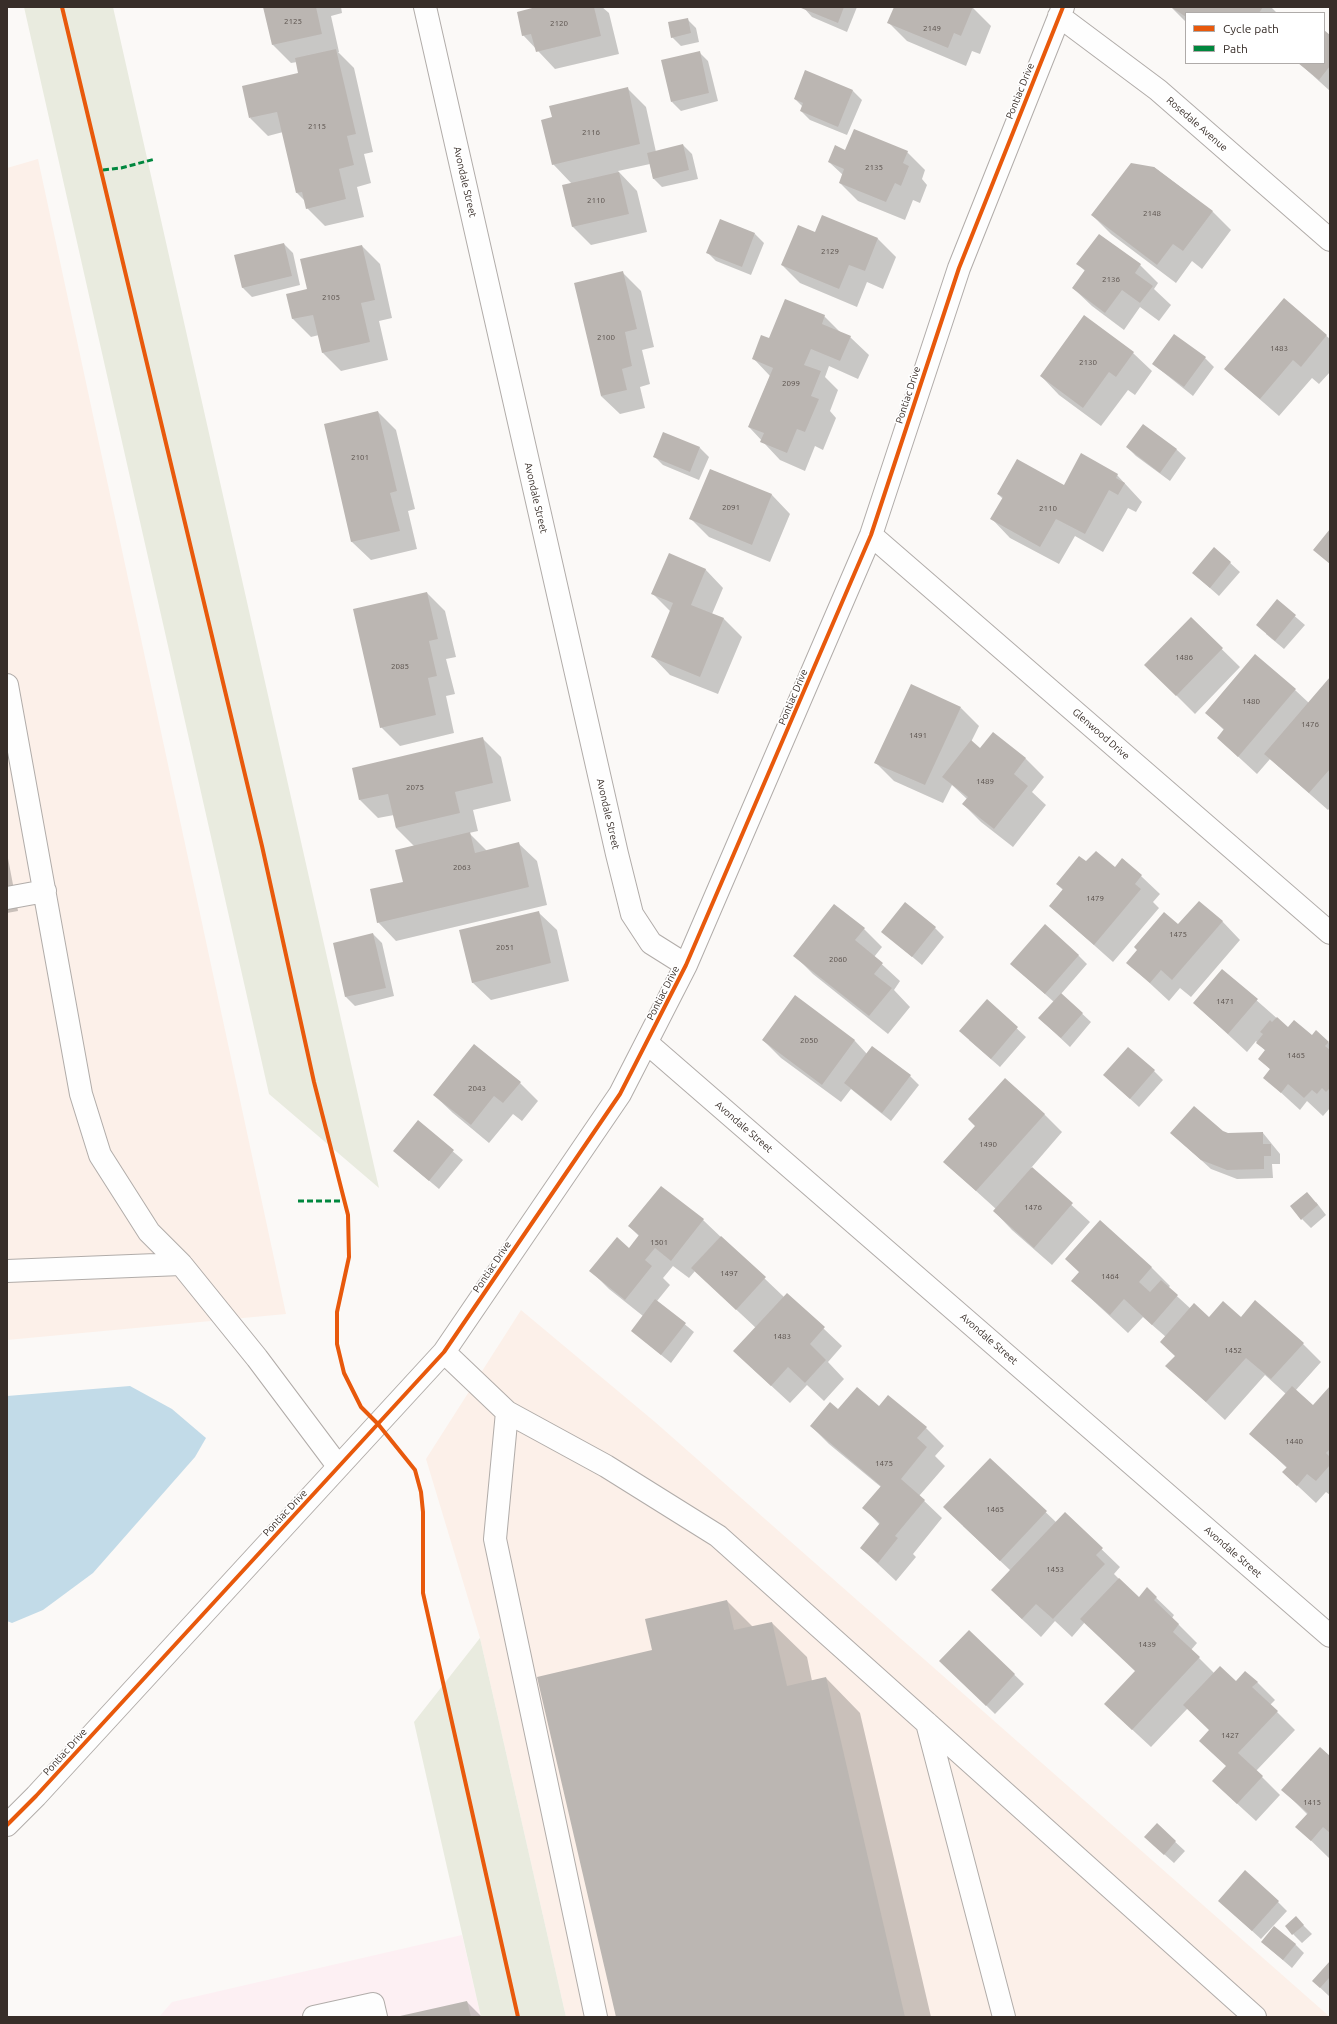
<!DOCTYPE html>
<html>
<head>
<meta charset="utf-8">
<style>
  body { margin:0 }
  #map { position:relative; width:1337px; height:2024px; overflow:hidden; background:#fbf9f7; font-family:Ubuntu,sans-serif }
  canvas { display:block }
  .frame { position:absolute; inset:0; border:8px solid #382e29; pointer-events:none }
  .legend { position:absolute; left:1185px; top:12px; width:140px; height:52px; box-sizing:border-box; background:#fff; border:1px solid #afaba9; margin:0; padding:5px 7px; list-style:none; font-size:12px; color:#382e29 }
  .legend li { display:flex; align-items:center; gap:8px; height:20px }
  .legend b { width:20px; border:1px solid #afaba9 }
</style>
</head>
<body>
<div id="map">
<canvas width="1337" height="2024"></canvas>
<div class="frame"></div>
<ul class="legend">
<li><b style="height:5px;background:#e8590c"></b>Cycle path</li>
<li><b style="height:5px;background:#00873e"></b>Path</li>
</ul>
</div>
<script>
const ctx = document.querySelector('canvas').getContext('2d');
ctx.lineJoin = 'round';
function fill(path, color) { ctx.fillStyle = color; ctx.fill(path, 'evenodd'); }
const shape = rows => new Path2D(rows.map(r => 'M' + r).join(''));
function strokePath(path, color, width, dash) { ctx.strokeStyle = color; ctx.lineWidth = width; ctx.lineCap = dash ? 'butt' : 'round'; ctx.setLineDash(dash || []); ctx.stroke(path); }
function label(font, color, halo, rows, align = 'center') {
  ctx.font = font + ' Ubuntu,sans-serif'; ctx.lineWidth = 3.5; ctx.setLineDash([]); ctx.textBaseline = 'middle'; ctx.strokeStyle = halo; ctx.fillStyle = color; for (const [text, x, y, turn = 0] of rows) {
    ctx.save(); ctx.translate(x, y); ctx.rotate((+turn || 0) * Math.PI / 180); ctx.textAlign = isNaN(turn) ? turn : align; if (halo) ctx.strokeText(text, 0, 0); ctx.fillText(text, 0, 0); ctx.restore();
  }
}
fill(shape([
  [462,1935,481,2017,159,2017,172,2002]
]), '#fdf0f3');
fill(shape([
  [38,159,286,1314,7,1340,7,168],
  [521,1310,655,1422,1330,2017,566,2017,480,1638,426,1459]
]), '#fcf0e9');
fill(shape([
  [24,7,113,7,379,1188,269,1094],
  [480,1638,566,2017,481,2017,414,1722]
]), '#e9ebdf');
fill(shape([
  [130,1386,172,1409,206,1438,195,1457,93,1573,43,1610,12,1623,7,1621,7,1396]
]), '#c2dbe8');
fill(shape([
  [264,7,341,7,342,13,331,16,339,52,338,52,354,68,373,152,364,154,371,183,357,187,364,217,325,226,307,208,305,201,297,193,283,132,268,136,250,118,299,73,297,62,291,63,273,45],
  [541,7,602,7,609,13,619,54,555,69,523,35],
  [803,7,857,7,847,32,812,17],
  [895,7,972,7,991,26,980,54,972,51,966,66,907,41,889,23],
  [1171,7,1271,7,1277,13,1186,13,1186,22],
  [687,19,696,28,699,42,681,46,672,37],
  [1324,31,1330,36,1330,91,1299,63,1324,63],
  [699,52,708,61,718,101,681,111,672,102],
  [627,88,646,107,656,152,683,145,692,154,698,179,662,187,653,178,650,164,618,171,637,191,647,232,591,245,573,227,572,184,553,164,553,118],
  [853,91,862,100,847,135,810,120,801,111,803,107,795,99],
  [846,151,907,152,925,170,922,179,927,185,920,203,913,200,905,220,858,201,840,183,843,175,829,162],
  [1154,167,1213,212,1231,230,1202,269,1192,261,1176,283,1111,234,1092,215],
  [815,233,878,239,896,257,883,289,867,282,857,307,800,283,782,265],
  [755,234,764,243,751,275,716,261,707,252],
  [284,244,293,253,300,285,252,297,243,288,236,256],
  [362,246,380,264,392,318,379,321,388,360,341,371,323,353,319,335,311,337,293,319,288,295,308,290],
  [1078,264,1140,265,1158,283,1154,289,1171,305,1159,321,1140,307,1124,330,1092,306,1073,288,1085,271],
  [623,273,641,291,654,347,642,350,650,384,640,387,645,408,620,414,601,396],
  [1284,300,1330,339,1330,372,1319,384,1312,378,1279,416,1225,369],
  [824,316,841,333,850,337,869,355,858,379,829,366,825,377,838,390,830,411,836,418,823,450,815,446,805,471,780,460,749,427,770,376,753,358,769,339],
  [1084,317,1133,353,1152,371,1135,395,1128,390,1101,426,1059,395,1041,376],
  [1205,358,1214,367,1193,396,1153,364],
  [378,412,396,430,415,509,408,511,417,549,371,560,352,542,325,425],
  [1143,425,1177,450,1186,458,1170,481,1136,456,1127,447],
  [700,448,709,457,699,480,663,465,654,456],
  [711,470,772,495,790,514,770,562,709,537,691,519],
  [1117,475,1142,502,1136,512,1128,508,1103,552,1075,536,1059,564,1010,538,992,519,1003,499,998,494,1064,487],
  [1214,548,1240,572,1219,596,1193,573],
  [705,569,723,588,712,614,724,619,742,637,718,694,670,675,652,656,671,612,653,594],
  [427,593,445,611,456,657,446,659,455,694,446,696,454,733,400,746,381,727],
  [1277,601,1305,625,1284,649,1266,634],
  [1191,619,1240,667,1195,714,1146,665],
  [1330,678,1330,808,1328,810,1270,759,1257,774,1218,738,1224,730,1206,713,1295,690,1309,703],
  [961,708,979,726,971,742,980,749,993,733,1026,759,1044,777,1032,792,1046,805,1013,847,981,822,963,804,967,799,952,785,943,803,894,781,875,762],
  [482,738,501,757,511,801,473,810,478,831,469,833,487,851,518,843,537,861,547,905,396,941,378,922,404,882,415,847,396,828,394,815,378,818,360,800,353,769],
  [7,853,18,911,7,913],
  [1123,859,1160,894,1153,902,1159,908,1113,962,1050,906,1063,890,1057,884,1086,863,1115,868],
  [538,912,557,930,569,981,491,1000,472,982],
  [1222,921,1240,940,1191,997,1180,988,1169,1001,1128,963,1179,925],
  [935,928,944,937,922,965,883,932],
  [864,929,882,947,874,957,900,981,894,990,910,1007,888,1034,813,974,795,956],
  [373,934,382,943,394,996,355,1006,346,997,334,944],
  [1078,955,1087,964,1061,994,1091,1022,1070,1047,1039,1018,1054,1002,1020,972],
  [1222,970,1288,1028,1312,1036,1316,1032,1330,1044,1330,1108,1323,1116,1307,1101,1300,1110,1265,1078,1271,1070,1260,1059,1266,1051,1256,1041,1247,1052,1194,1003],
  [795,996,855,1041,867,1054,910,1076,919,1085,891,1121,851,1089,841,1102,781,1058,763,1040],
  [987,1001,1026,1037,1000,1067,969,1040],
  [1154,1071,1163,1080,1139,1107,1104,1075],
  [520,1083,538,1101,522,1121,513,1114,489,1143,453,1113,434,1095],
  [1044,1114,1062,1132,1031,1168,1090,1222,1052,1265,1012,1230,994,1211,996,1209,944,1162],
  [418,1122,463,1160,439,1189,394,1151],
  [1222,1132,1228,1134,1263,1133,1280,1154,1280,1164,1272,1164,1273,1178,1237,1179,1211,1169,1180,1141],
  [1316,1202,1326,1215,1311,1228,1302,1219],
  [703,1220,784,1297,787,1294,842,1346,828,1362,844,1379,824,1401,807,1385,790,1403,753,1369,756,1328,695,1271,689,1278,673,1266,663,1278,670,1285,657,1301,694,1332,671,1363,632,1331,643,1316,609,1289,591,1271,630,1249,639,1236,629,1226],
  [1100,1221,1152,1268,1170,1286,1168,1288,1191,1309,1209,1318,1241,1319,1303,1344,1321,1362,1295,1391,1313,1407,1330,1387,1330,1495,1326,1492,1316,1503,1283,1472,1287,1468,1251,1434,1286,1394,1265,1375,1225,1420,1167,1366,1176,1356,1166,1337,1143,1317,1128,1333,1072,1281,1080,1273],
  [838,1411,926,1428,944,1446,935,1456,945,1466,919,1496,942,1518,913,1554,916,1557,896,1581,861,1548,880,1525,864,1508,881,1487,829,1444,811,1426],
  [991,1460,1057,1523,1065,1514,1120,1567,1114,1574,1139,1599,1147,1589,1174,1615,1172,1618,1197,1643,1191,1650,1214,1673,1236,1682,1257,1682,1275,1700,1270,1705,1295,1730,1256,1771,1280,1795,1256,1821,1232,1799,1227,1766,1210,1730,1188,1708,1151,1747,1124,1722,1136,1671,1085,1622,1072,1637,1055,1621,1041,1637,1010,1608,1011,1571,963,1526],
  [727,1601,753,1627,772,1623,807,1657,812,1681,826,1678,860,1713,931,2017,617,2017,653,1651],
  [969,1631,1024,1684,995,1714,950,1670],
  [1330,1757,1330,1859,1297,1827,1308,1815,1283,1790],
  [1157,1825,1185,1851,1174,1863,1155,1846],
  [1219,1901,1278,1902,1287,1911,1261,1939],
  [1296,1918,1312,1934,1302,1943,1293,1934],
  [1262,1942,1295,1944,1304,1953,1292,1968],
  [1330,1962,1330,1996,1329,1996,1313,1981],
  [467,2002,482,2017,403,2017]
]), '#0003');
fill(shape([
  [263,7,316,7,322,34,272,45],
  [536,7,594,7,601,36,536,52,531,34,522,36,517,12],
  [802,7,844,7,838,23,801,8],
  [894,7,973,7,961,36,954,33,948,48,887,23],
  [1171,7,1263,7,1259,13,1186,13,1186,17],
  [688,18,691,33,671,38,668,22],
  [1324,30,1330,35,1330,66,1319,80,1298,63,1324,63],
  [336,49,356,134,347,136,354,165,339,169,346,199,306,209,302,192,296,193,277,112,249,118,242,86,298,73,295,58],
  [700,51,709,93,671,102,661,60],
  [805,70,853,90,838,127,800,111,803,103,794,99],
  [628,87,640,144,552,165,541,120,552,117,549,106],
  [854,129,908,151,903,163,909,166,901,186,895,183,886,202,839,183,844,169,828,162,835,145,845,150],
  [683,144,689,170,653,179,647,153],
  [1131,163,1154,167,1213,211,1183,251,1173,244,1157,265,1091,215],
  [619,172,629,214,572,227,562,185],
  [822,215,878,238,865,271,849,265,839,289,781,265,798,225,815,232],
  [720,219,755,233,742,267,706,253],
  [1099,234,1141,264,1135,273,1153,286,1140,303,1122,290,1105,313,1072,288,1085,270,1076,264],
  [284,243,292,276,242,288,234,255],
  [362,245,375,300,361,303,370,342,322,353,313,315,292,319,286,294,307,289,300,259],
  [623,271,637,329,625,332,632,366,622,369,627,390,601,396,574,283],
  [1284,298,1327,335,1301,367,1293,360,1260,399,1224,369],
  [785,299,825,315,822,324,851,336,840,361,811,349,804,365,821,371,811,396,819,399,805,432,797,429,787,453,760,442,764,433,748,427,773,368,752,359,761,335,769,338],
  [1084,315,1134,352,1116,377,1109,372,1083,408,1040,376],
  [1174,334,1206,357,1184,387,1152,364],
  [378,411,397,491,390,493,400,531,351,542,324,424],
  [1143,424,1177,449,1160,473,1126,447],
  [663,432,700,447,690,472,653,457],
  [1081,453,1118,474,1116,478,1125,483,1118,495,1109,490,1085,534,1056,519,1040,547,990,519,1003,497,997,494,1017,459,1064,485],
  [710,469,772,494,752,545,689,519],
  [1330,529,1330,564,1313,550],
  [1214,547,1231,562,1210,588,1192,573],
  [669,553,706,569,691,605,724,618,700,677,651,657,673,603,651,594],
  [427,592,438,639,429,641,437,676,428,678,436,715,380,728,353,609],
  [1277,599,1296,615,1275,641,1256,625],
  [1191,617,1223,648,1176,696,1144,665],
  [1255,654,1296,689,1238,757,1217,738,1224,729,1205,713],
  [1330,677,1330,769,1309,793,1264,754],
  [911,684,961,707,925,785,874,763],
  [993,732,1026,758,1014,774,1028,786,994,829,962,804,968,797,942,777,971,740,980,748],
  [483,737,493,783,455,792,460,813,396,828,388,794,359,800,352,768],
  [470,832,475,853,519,842,529,887,377,923,370,889,403,882,395,850],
  [1096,851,1115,867,1122,858,1142,875,1135,884,1141,889,1094,945,1049,906,1063,889,1056,884,1079,856,1086,861],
  [1199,901,1223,921,1172,980,1161,970,1150,983,1126,963,1137,950,1134,947,1164,912,1178,924],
  [905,902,936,927,912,957,881,932],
  [834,904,865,928,855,940,883,963,874,974,892,988,869,1016,793,956],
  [539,911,551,963,472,983,459,930],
  [1045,924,1079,955,1045,994,1010,964],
  [373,933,386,988,345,997,333,943],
  [1222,969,1258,999,1228,1034,1193,1003],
  [1061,993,1083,1013,1061,1038,1038,1018],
  [795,995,855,1040,822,1085,762,1040],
  [987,999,1018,1027,991,1059,959,1031],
  [1277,1017,1288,1027,1294,1020,1312,1035,1316,1030,1329,1042,1325,1046,1330,1050,1330,1088,1326,1092,1322,1088,1317,1094,1312,1090,1304,1098,1288,1084,1281,1093,1263,1078,1270,1069,1258,1059,1265,1050,1256,1043,1263,1034,1260,1032,1270,1020,1272,1022],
  [474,1044,521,1082,503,1103,494,1096,471,1125,433,1095],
  [872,1046,911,1075,882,1113,844,1083],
  [1128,1047,1155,1070,1130,1099,1103,1075],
  [1005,1078,1045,1114,976,1191,943,1162,975,1126,968,1119],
  [1194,1106,1223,1131,1228,1133,1263,1132,1263,1144,1271,1144,1271,1156,1264,1156,1264,1169,1227,1170,1201,1160,1170,1133],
  [418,1120,454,1150,429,1181,393,1151],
  [1032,1167,1073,1203,1034,1248,993,1211],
  [661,1186,704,1219,671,1261,655,1248,645,1260,652,1266,625,1300,589,1271,617,1237,629,1248,639,1235,628,1226],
  [1307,1192,1318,1205,1301,1220,1290,1206],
  [1100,1220,1152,1267,1139,1282,1150,1292,1161,1280,1178,1295,1152,1325,1124,1299,1110,1315,1071,1281,1079,1272,1065,1259],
  [721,1236,766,1277,736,1310,691,1268],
  [787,1293,825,1327,810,1344,826,1360,805,1383,788,1367,771,1386,733,1351],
  [655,1299,686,1323,661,1355,631,1331],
  [1255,1300,1304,1343,1271,1379,1246,1358,1206,1402,1165,1366,1175,1356,1160,1342,1194,1303,1209,1317,1223,1301,1241,1317],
  [1292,1386,1313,1405,1330,1386,1330,1449,1326,1453,1330,1457,1330,1465,1316,1481,1307,1474,1297,1486,1282,1472,1287,1467,1249,1434],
  [857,1387,879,1406,888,1395,927,1427,917,1438,927,1447,901,1479,925,1500,895,1536,898,1538,878,1563,860,1548,880,1523,862,1508,881,1486,810,1426,830,1402,838,1409],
  [990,1458,1047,1511,1000,1561,943,1507],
  [1065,1512,1103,1548,1096,1555,1105,1564,1053,1619,1036,1604,1022,1619,991,1590],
  [1119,1578,1139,1597,1147,1587,1157,1597,1154,1600,1179,1624,1173,1632,1200,1657,1132,1730,1104,1704,1135,1671,1080,1619],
  [727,1600,734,1630,772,1622,787,1686,826,1677,905,2017,616,2017,537,1677,652,1650,645,1619],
  [969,1630,1015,1674,986,1706,939,1661],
  [1220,1666,1236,1681,1245,1671,1258,1682,1252,1687,1278,1711,1238,1753,1263,1776,1237,1804,1212,1781,1226,1766,1199,1741,1209,1730,1183,1705],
  [1320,1747,1330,1756,1330,1833,1323,1827,1311,1841,1295,1827,1308,1813,1281,1790],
  [1157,1823,1176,1841,1164,1855,1144,1837],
  [1245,1870,1279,1901,1252,1931,1218,1901],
  [1296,1916,1304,1925,1292,1935,1285,1926],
  [1274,1926,1296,1944,1283,1960,1261,1942],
  [1330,1961,1330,1977,1320,1988,1312,1981],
  [467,2001,471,2017,400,2017,400,2016]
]), '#bbb6b2');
const minor = shape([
  [425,7,617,854,632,914,651,943,686,965],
  [1059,16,1158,90,1330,240],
  [871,535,1330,933],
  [7,685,81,1094,100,1155,149,1232,181,1264,257,1358,338,1466],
  [7,898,45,891],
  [647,1043,1330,1636],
  [7,1271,181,1264],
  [444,1352,507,1412,606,1466,718,1536,1255,2017],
  [507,1412,495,1539,596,2017],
  [927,1723,1004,2017],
  [7,1825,36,1796,444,1352,620,1094,686,965,871,535,959,268,1063,7],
  [314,2017,373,2004,376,2017]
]);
strokePath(minor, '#b1aca9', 24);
strokePath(minor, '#fefefe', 22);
strokePath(shape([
  [103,170,121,168,155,159],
  [298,1201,344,1201]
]), '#00873e', 3, [6, 3]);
strokePath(shape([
  [62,7,262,846,314,1082,348,1215,349,1257,337,1312,337,1344,344,1373,361,1407,378,1424,415,1470,421,1492,423,1512,423,1593,518,2017],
  [7,1825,36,1796,444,1352,620,1094,686,965,871,535,959,268,1063,7]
]), '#e8590c', 4);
label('8px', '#59504b', null, [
  ["2125",293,21],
  ["2120",559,23],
  ["2149",932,28],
  ["2115",317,126],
  ["2116",591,132],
  ["2135",874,167],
  ["2110",596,200],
  ["2148",1152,213],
  ["2129",830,251],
  ["2136",1111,279],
  ["2105",331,297],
  ["2100",606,337],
  ["1483",1279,348],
  ["2130",1088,362],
  ["2099",791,383],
  ["2101",360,457],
  ["2091",731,507],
  ["2110",1048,508],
  ["1486",1184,657],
  ["2085",400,666],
  ["1480",1251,701],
  ["1476",1310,724],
  ["1491",918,735],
  ["1489",985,781],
  ["2075",415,787],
  ["2063",462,867],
  ["1479",1095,898],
  ["1475",1178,934],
  ["2051",505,947],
  ["2060",838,959],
  ["1471",1225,1001],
  ["2050",809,1040],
  ["1465",1296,1055],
  ["2043",477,1088],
  ["1490",988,1144],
  ["1476",1033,1207],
  ["1501",659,1242],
  ["1497",729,1273],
  ["1464",1110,1276],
  ["1483",782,1336],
  ["1452",1233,1350],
  ["1440",1294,1441],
  ["1475",884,1463],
  ["1465",995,1509],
  ["1453",1055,1569],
  ["1439",1147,1644],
  ["1427",1230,1735],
  ["1415",1312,1802]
]);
label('10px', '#382e29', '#fff', [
  ["Pontiac Drive",1020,91,-68],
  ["Rosedale Avenue",1197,124,41],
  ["Avondale Street",465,182,77],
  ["Pontiac Drive",908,395,-72],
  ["Avondale Street",536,498,77],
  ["Pontiac Drive",793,697,-67],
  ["Glenwood Drive",1101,734,41],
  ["Avondale Street",608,814,77],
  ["Pontiac Drive",663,993,-63],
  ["Avondale Street",744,1127,41],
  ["Pontiac Drive",492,1267,-56],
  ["Avondale Street",989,1339,41],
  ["Pontiac Drive",285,1513,-47],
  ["Avondale Street",1233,1552,41],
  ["Pontiac Drive",65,1752,-48]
]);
</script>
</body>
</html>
